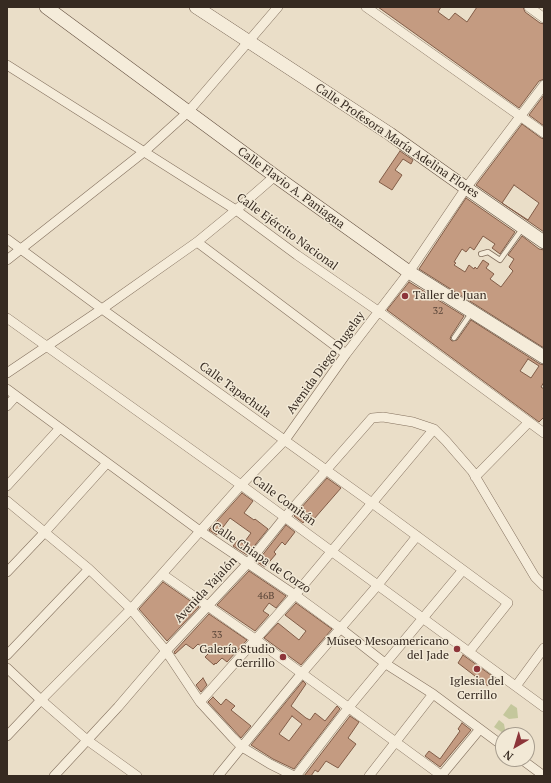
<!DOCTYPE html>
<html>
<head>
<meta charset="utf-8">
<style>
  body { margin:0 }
  #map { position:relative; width:551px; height:783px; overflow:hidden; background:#eadec8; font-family:"PT Serif",serif }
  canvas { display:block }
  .frame { position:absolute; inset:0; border:8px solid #362a21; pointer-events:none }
  .north { position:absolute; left:495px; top:727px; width:40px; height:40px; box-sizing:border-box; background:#f2e9d6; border:1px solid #a79d8e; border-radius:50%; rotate:218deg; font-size:11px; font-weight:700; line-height:16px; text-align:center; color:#362a21 }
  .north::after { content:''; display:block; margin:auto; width:14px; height:18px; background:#8d3539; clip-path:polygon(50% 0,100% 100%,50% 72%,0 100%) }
</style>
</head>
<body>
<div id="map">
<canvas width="551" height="783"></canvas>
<div class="frame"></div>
<div class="north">N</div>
</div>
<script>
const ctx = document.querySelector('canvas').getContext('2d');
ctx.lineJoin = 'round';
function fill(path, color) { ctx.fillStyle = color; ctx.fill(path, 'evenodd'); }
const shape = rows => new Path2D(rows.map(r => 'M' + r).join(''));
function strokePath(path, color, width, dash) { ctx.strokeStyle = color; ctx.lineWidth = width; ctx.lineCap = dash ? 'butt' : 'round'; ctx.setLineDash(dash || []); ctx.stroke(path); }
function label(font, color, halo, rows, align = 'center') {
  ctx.font = font + ' "PT Serif",serif'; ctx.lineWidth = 3; ctx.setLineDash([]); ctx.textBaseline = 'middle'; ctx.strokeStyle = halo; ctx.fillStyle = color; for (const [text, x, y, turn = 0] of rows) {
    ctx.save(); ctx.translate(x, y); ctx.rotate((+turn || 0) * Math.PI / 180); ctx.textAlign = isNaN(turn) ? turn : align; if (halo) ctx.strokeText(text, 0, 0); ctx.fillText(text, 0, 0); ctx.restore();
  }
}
fill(shape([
  [511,704,517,708,518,718,509,719,503,715],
  [499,720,504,724,506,735,494,727]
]), '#c4c79c');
const building = shape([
  [378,7,441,7,438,12,449,20,455,13,467,22,477,7,523,7,525,12,540,23,544,24,544,79,539,81,519,108,378,7],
  [544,95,544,126,529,115,544,95],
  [522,124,541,138,544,139,544,232,476,185,522,124],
  [514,185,539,203,528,220,502,203,514,185],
  [400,151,413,160,411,164,403,159,395,170,402,175,392,190,379,182,400,151],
  [466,198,515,232,500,254,492,248,495,244,483,236,474,250,470,247,466,252,462,249,454,262,456,263,454,265,465,272,469,265,474,269,475,267,477,269,483,260,489,264,486,268,494,274,490,279,501,287,513,271,509,267,514,259,508,255,522,236,539,249,544,250,544,348,419,269,466,198],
  [409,282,464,316,451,336,450,339,452,341,457,340,471,320,540,364,544,365,544,382,541,387,544,389,544,417,539,422,387,310,409,282],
  [528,359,539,366,531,378,520,371,528,359],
  [327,478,341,488,314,519,309,515,303,523,294,516,327,478],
  [242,493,253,501,244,513,254,520,255,519,268,529,247,555,233,546,238,540,243,544,251,533,230,518,217,535,209,530,242,493],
  [286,525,295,532,285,545,282,542,274,552,276,554,265,567,257,562,286,525],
  [249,571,286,596,276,608,269,603,263,611,269,615,255,631,217,605,249,571],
  [163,582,199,607,167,641,139,609,163,582],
  [296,603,332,629,301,665,264,638,278,623,299,640,306,631,285,615,296,603],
  [209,614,247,640,227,662,222,658,216,664,215,663,214,665,205,657,209,653,198,644,193,649,186,644,175,654,174,652,209,614],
  [463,655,495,678,488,686,458,663,463,655],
  [203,678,207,685,201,692,196,685,203,678],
  [303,681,306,684,291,706,306,718,310,720,315,713,325,721,337,706,340,709,294,769,273,759,251,745,303,681],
  [292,716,302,724,289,741,279,734,292,716],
  [213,697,221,705,226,699,235,706,231,710,251,726,241,738,208,702,213,697],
  [350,716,359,722,348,738,356,744,338,768,326,761,318,772,315,770,311,776,304,776,350,716],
  [462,723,471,730,440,767,425,756,429,751,440,759,460,731,458,729,462,723]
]);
fill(building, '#c49b81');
strokePath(building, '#815c47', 1);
const lane = shape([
  [481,254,488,252,500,260,522,229],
  [454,338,472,312]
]);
const street = shape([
  [366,7,544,133],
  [529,7,544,18],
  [7,65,236,210,297,255,378,311,544,433],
  [7,239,102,309,372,503,508,603,469,652],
  [197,242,346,354],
  [7,260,145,151,188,112,278,7],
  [7,318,241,485,544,707],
  [7,373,102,309,197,242,236,210,275,176],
  [7,389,200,531,295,595,340,628,386,664,433,694,503,746],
  [7,406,16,396],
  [475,477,529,422],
  [7,486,60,428],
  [7,501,89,569,131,609,166,651,200,702,233,738,242,747,270,764,294,776],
  [7,572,44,533,107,463],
  [162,574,255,639,442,776],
  [7,655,89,569],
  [7,668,41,700,87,740,137,776],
  [516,686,544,648],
  [200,702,295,595,434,429],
  [7,736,41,700,131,609,241,485,285,440,346,354,409,272,466,188,544,85],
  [521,759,544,776],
  [54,776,118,707,166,651,248,563,285,517,372,418,383,417,413,422,434,429,446,441,472,471,535,577,544,586],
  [218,776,302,673,377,586,417,536],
  [296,776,349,707,463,570],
  [369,776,433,694],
  [441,776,480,729]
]);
const secondary = shape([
  [46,7,275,176,409,272,544,357],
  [196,7,390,134,466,188,544,242]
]);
strokePath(lane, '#84715f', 6);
strokePath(street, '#84715f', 10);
strokePath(secondary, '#665242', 14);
strokePath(lane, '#f5ecda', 4.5);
strokePath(street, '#f5ecda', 9);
strokePath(secondary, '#f5ecda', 13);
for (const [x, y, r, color] of [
  [405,296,4,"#8d3539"],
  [457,649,4,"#8d3539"],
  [283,657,4,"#8d3539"],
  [477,669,4,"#8d3539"]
]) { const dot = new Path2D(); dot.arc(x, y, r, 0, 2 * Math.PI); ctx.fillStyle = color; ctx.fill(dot); strokePath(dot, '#f2e9d6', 1.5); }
label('10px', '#5a4639', null, [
  ["32",438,311],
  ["46B",266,596],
  ["33",217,635]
]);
label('12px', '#362a21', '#f2e9d6', [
  ["Calle Profesora María Adelina Flores",397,141,34],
  ["Calle Flavio A. Paniagua",291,188,36],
  ["Calle Ejército Nacional",287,232,36],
  ["Avenida Diego Dugelay",326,363,-54],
  ["Calle Tapachula",235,390,36],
  ["Calle Comitán",284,501,36],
  ["Calle Chiapa de Corzo",261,558,34],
  ["Avenida Yajalón",206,590,-47]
]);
label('12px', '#362a21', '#f2e9d6', [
  ["Taller de Juan",413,296,"left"],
  ["Museo Mesoamericano",449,642],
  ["del Jade",449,656],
  ["Galería Studio",275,650],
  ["Cerrillo",275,664],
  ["Iglesia del",477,682,"center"],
  ["Cerrillo",477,696,"center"]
], 'right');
</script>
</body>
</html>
